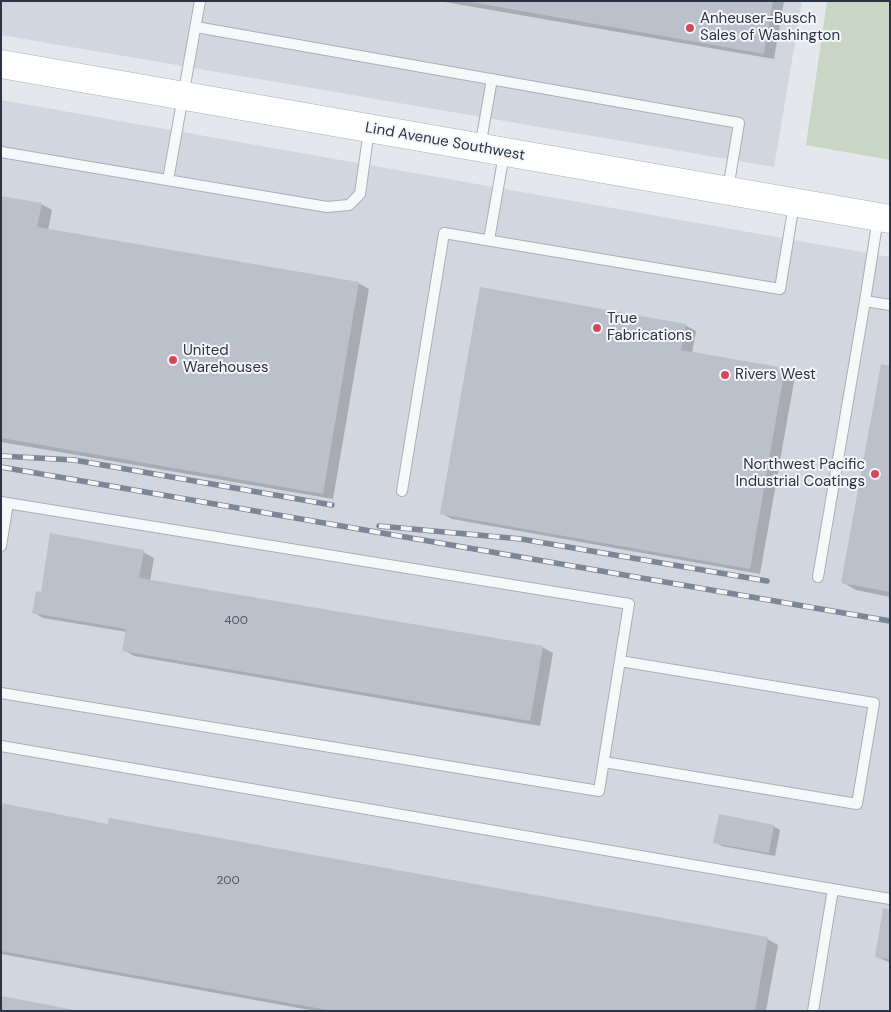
<!DOCTYPE html>
<html>
<head>
<meta charset="utf-8">
<style>
  body { margin:0 }
  #map { position:relative; width:891px; height:1012px; overflow:hidden; background:#e4e7ec; font-family:"DM Sans",sans-serif }
  canvas { display:block }
  .frame { position:absolute; inset:0; border:2px solid #2b3445; pointer-events:none }
</style>
</head>
<body>
<div id="map">
<canvas width="891" height="1012"></canvas>
<div class="frame"></div>
</div>
<script>
const ctx = document.querySelector('canvas').getContext('2d');
ctx.lineJoin = 'round';
function fill(path, color) { ctx.fillStyle = color; ctx.fill(path, 'evenodd'); }
const shape = rows => new Path2D(rows.map(r => 'M' + r).join(''));
function strokePath(path, color, width, dash) { ctx.strokeStyle = color; ctx.lineWidth = width; ctx.lineCap = dash ? 'butt' : 'round'; ctx.setLineDash(dash || []); ctx.stroke(path); }
function label(font, color, halo, rows, align = 'center') {
  ctx.font = font + ' "DM Sans",sans-serif'; ctx.lineWidth = 4; ctx.setLineDash([]); ctx.textBaseline = 'middle'; ctx.strokeStyle = halo; ctx.fillStyle = color; for (const [text, x, y, turn = 0] of rows) {
    ctx.save(); ctx.translate(x, y); ctx.rotate((+turn || 0) * Math.PI / 180); ctx.textAlign = isNaN(turn) ? turn : align; if (halo) ctx.strokeText(text, 0, 0); ctx.fillText(text, 0, 0); ctx.restore();
  }
}
fill(shape([
  [1,1,802,1,774,167,1,35],
  [1,100,890,257,890,1011,1,1011]
]), '#d2d6de');
fill(shape([
  [827,1,890,1,890,160,806,145]
]), '#c9d6c5');
fill(shape([
  [439,1,784,1,774,59],
  [1,197,41,204,52,210,48,230,358,283,369,289,333,499,1,442],
  [685,325,696,331,692,353,785,370,795,376,760,574,452,519,441,513],
  [890,367,890,597,856,590,842,582],
  [143,552,154,558,150,581,542,647,553,653,540,726,134,656,124,650,127,632,43,618,33,612,42,593],
  [1,805,109,826,767,939,778,945,766,1011,315,1011,1,954],
  [773,826,780,830,775,856,722,846,715,842],
  [890,910,890,963,876,956]
]), '#0003');
fill(shape([
  [465,1,773,1,764,54],
  [1,196,42,203,37,227,359,282,323,494,1,438],
  [480,287,686,324,681,350,785,368,750,569,440,514],
  [881,364,890,366,890,592,841,583],
  [50,533,144,550,139,578,543,646,530,721,122,651,126,629,32,613,36,591,41,592],
  [1,803,108,824,109,818,768,937,755,1011,333,1011,1,951],
  [719,814,774,825,769,853,713,843],
  [883,908,890,909,890,959,875,957],
  [1,996,75,1010,75,1011,1,1011]
]), '#bbc0ca');
const lane = shape([
  [196,27,739,123,728,189],
  [480,147,492,79],
  [1,152,327,207,349,205,360,194,369,130],
  [168,180,200,1],
  [489,240,504,154],
  [865,301,878,218],
  [402,491,444,233,780,289,794,204],
  [1,502,629,604,599,791,1,693],
  [1,546,8,503],
  [818,577,865,301,890,305],
  [1,746,890,899],
  [604,762,857,804,874,703,620,661],
  [813,1011,833,889]
]);
const secondary = shape([
  [1,64,890,219]
]);
strokePath(lane, '#a9aeb7', 12);
strokePath(secondary, '#a9aeb7', 29);
strokePath(lane, '#f7f8fa', 10);
strokePath(secondary, '#fff', 28);
const rail = shape([
  [1,456,74,460,332,505],
  [1,467,890,621],
  [379,526,521,539,767,581]
]);
strokePath(rail, '#7d8696', 5.5);
strokePath(rail, '#f4f6f9', 4, [11]);
for (const [x, y, r, color] of [
  [690,28,5,"#d1495b"],
  [597,328,5,"#d1495b"],
  [173,360,5,"#d1495b"],
  [725,375,5,"#d1495b"],
  [875,474,5,"#d1495b"]
]) { const dot = new Path2D(); dot.arc(x, y, r, 0, 2 * Math.PI); ctx.fillStyle = color; ctx.fill(dot); strokePath(dot, '#f4f6f9', 2); }
label('12px', '#4f5766', null, [
  ["400",236,621],
  ["200",228,881]
]);
label('15px', '#2b3445', '#f4f6f9', [
  ["Anheuser-Busch",700,19],
  ["Sales of Washington",700,36],
  ["True",607,319],
  ["Fabrications",607,336],
  ["United",183,351],
  ["Warehouses",183,368],
  ["Rivers West",735,375],
  ["Northwest Pacific",865,465,"right"],
  ["Industrial Coatings",865,482,"right"]
], 'left');
label('15px', '#2b3445', '#f4f6f9', [
  ["Lind Avenue Southwest",445,142,10]
]);
</script>
</body>
</html>
